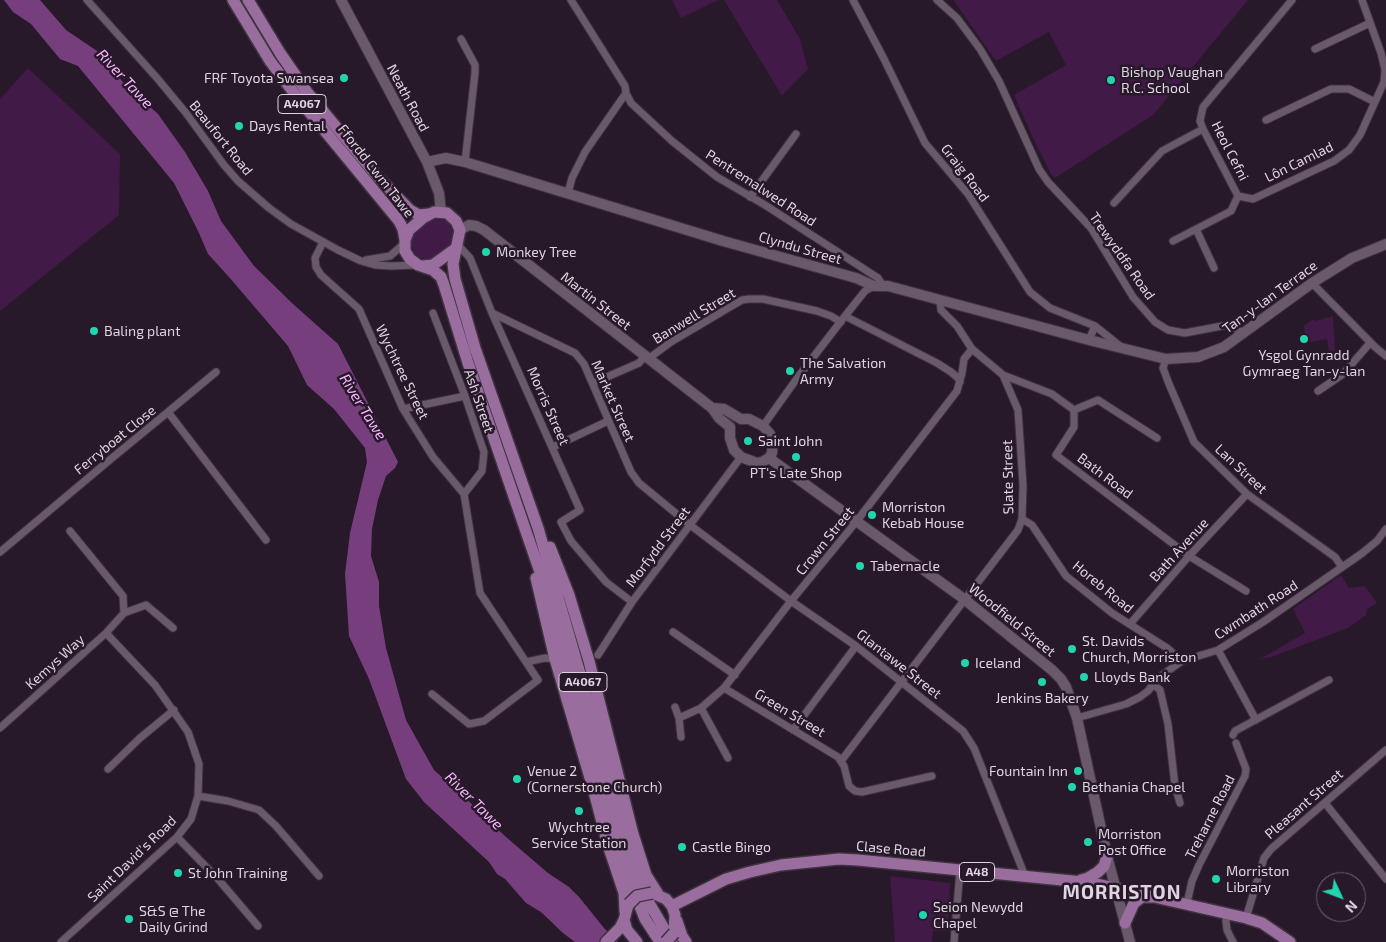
<!DOCTYPE html>
<html>
<head>
<meta charset="utf-8">
<style>
  body { margin:0 }
  #map { position:relative; width:1386px; height:942px; overflow:hidden; background:#28192a; font-family:"Exo 2",sans-serif }
  canvas { display:block }
  .north { position:absolute; left:1316px; top:872px; width:50px; height:50px; box-sizing:border-box; background:#28192a; border:1px solid #716473; border-radius:50%; rotate:133deg; font-size:14px; font-weight:700; line-height:20px; text-align:center; color:#dfd5e0 }
  .north::after { content:''; display:block; margin:auto; width:18px; height:22px; background:#22d5af; clip-path:polygon(50% 0,100% 100%,50% 72%,0 100%) }
</style>
</head>
<body>
<div id="map">
<canvas width="1386" height="942"></canvas>
<div class="north">N</div>
</div>
<script>
const ctx = document.querySelector('canvas').getContext('2d');
ctx.lineJoin = 'round';
function fill(path, color) { ctx.fillStyle = color; ctx.fill(path, 'evenodd'); }
const shape = rows => new Path2D(rows.map(r => 'M' + r).join(''));
function strokePath(path, color, width, dash) { ctx.strokeStyle = color; ctx.lineWidth = width; ctx.lineCap = dash ? 'butt' : 'round'; ctx.setLineDash(dash || []); ctx.stroke(path); }
function label(font, color, halo, rows, align = 'center') {
  ctx.font = font + ' "Exo 2",sans-serif'; ctx.lineWidth = 5; ctx.setLineDash([]); ctx.textBaseline = 'middle'; ctx.strokeStyle = halo; ctx.fillStyle = color; for (const [text, x, y, turn = 0] of rows) {
    ctx.save(); ctx.translate(x, y); ctx.rotate((+turn || 0) * Math.PI / 180); ctx.textAlign = isNaN(turn) ? turn : align; if (halo) ctx.strokeText(text, 0, 0); ctx.fillText(text, 0, 0); ctx.restore();
  }
}
fill(shape([
  [672,0,718,0,681,18],
  [724,0,777,0,800,39,808,69,782,96],
  [955,0,1248,0,1153,115,1055,178,1051,174,1033,138,1014,95,1066,65,1049,32,996,61,954,1],
  [28,68,120,154,119,215,0,311,0,99],
  [440,219,448,222,452,228,453,241,448,247,434,258,425,259,418,257,414,252,411,244,412,237,416,232,431,220],
  [1333,316,1335,351,1329,352,1327,339,1306,343,1304,326,1313,319,1315,321],
  [1341,575,1349,588,1365,586,1377,603,1367,609,1366,615,1348,628,1271,657,1260,659,1305,633,1293,609],
  [890,876,950,883,948,931,933,931,932,942,895,942]
]), '#421a47');
fill(shape([
  [4,0,40,0,66,30,106,57,121,80,158,114,185,152,208,191,221,221,254,266,293,304,338,344,398,462,395,468,386,476,378,500,372,529,371,556,379,582,379,606,386,648,406,720,434,770,474,806,476,812,481,816,486,812,489,814,487,818,488,820,506,837,548,873,569,887,579,897,604,928,618,942,575,942,563,933,541,912,526,903,505,879,497,874,489,862,424,802,406,779,369,679,349,636,345,574,350,533,367,462,365,448,334,409,307,385,288,346,229,277,208,254,199,233,174,183,78,66,60,59,31,24,13,12]
]), '#763e7d');
const street = shape([
  [87,0,157,78,186,113,224,165,238,181,269,208,291,224,338,250,361,261,375,265,391,266,417,265],
  [571,0,625,86,626,93,631,103,672,141,717,177,765,205,878,278,883,286],
  [853,0,884,59,925,143,968,194,1030,292,1050,308,1095,326,1089,340],
  [937,0,957,18,980,49,999,81,1039,169,1048,182,1091,228,1133,297,1155,322,1168,330,1185,333,1227,325,1244,333],
  [461,39,475,65,475,73,465,162],
  [1315,49,1370,23],
  [1266,120,1331,89,1349,89,1375,102],
  [568,193,572,178,585,152,626,93],
  [1238,196,1253,199,1334,161,1349,150,1360,135,1384,82,1385,70,1381,53,1362,0],
  [1238,196,1203,129,1200,121,1203,107,1292,0],
  [750,197,796,134],
  [1114,203,1162,151,1203,129],
  [1196,229,1214,268],
  [1173,241,1231,211,1238,196],
  [323,242,315,258,316,267,321,275,359,309,403,409,433,457,464,494,480,593,538,680,484,721,469,724,432,694],
  [457,244,470,258,492,313,580,510,561,522,571,541,606,582,632,602],
  [366,260,390,256,405,243],
  [1312,283,1375,347,1386,356],
  [940,300,941,310,957,326,972,349,1003,375,1052,394,1074,410],
  [433,313,465,396,484,452,482,471,464,494],
  [492,313,575,353,584,364,631,472,639,483,690,525,791,601,856,646,963,731,974,748,1025,876],
  [845,316,937,363,951,372,958,378,960,382],
  [1095,326,1120,346],
  [648,359,671,342,730,307,742,300,749,299,763,299,817,311,831,316,841,322],
  [1166,359,1163,368,1169,384,1194,442,1247,494,1335,557,1342,567],
  [593,383,639,363,645,356],
  [1318,391,1343,374,1370,343],
  [403,409,465,396],
  [1074,410,1074,427,1056,455,1189,556,1246,591],
  [1074,410,1098,400,1157,438],
  [168,412,216,372],
  [763,426,798,377,845,316,865,291,874,286],
  [553,447,608,421],
  [1022,519,1032,525,1066,576,1112,613,1167,648,1182,661],
  [70,531,123,596,124,613],
  [0,552,112,458,168,412,266,540],
  [1130,624,1189,556,1247,494],
  [673,632,735,675],
  [1218,650,1256,720],
  [598,655,632,602,741,457],
  [526,662,545,658,555,659],
  [1154,685,1160,690,1168,724,1175,786,1180,803],
  [724,688,838,757,844,766,849,786,855,791,862,792,932,776],
  [675,707,679,718,681,737],
  [701,708,728,758],
  [679,718,701,708,724,688,791,601,856,522,957,391,962,373,964,359,972,349],
  [1077,718,1126,704,1140,697,1148,691,1158,678,1182,661,1218,650,1263,622,1361,554,1377,541,1386,529],
  [0,728,106,633,124,613,146,605,173,628],
  [793,730,856,646],
  [1233,735,1235,731,1329,680],
  [841,761,1018,530,1022,519,1023,485,1018,410,1003,375],
  [108,769,140,738,174,710],
  [198,796,228,801,259,810,276,826,319,876],
  [1325,803,1386,879],
  [177,837,218,879,258,926],
  [1187,903,1192,881,1199,865,1245,776,1246,769,1236,743],
  [1227,913,1226,921,1227,930,1233,942],
  [1246,918,1264,858,1271,849,1386,750],
  [61,942,177,837,191,819,198,796,199,764,188,732,155,685,106,633],
  [954,942,960,870]
]);
const secondary = shape([
  [341,0,427,162,439,193,441,212],
  [427,162,446,158,465,162,723,241,856,278,874,286,888,286,1089,340,1166,359,1198,357,1224,347,1312,283,1352,258,1386,244],
  [460,230,469,225,476,226,484,230,712,408,719,418,730,427],
  [712,408,724,409,741,419,749,419,763,426,770,434,773,443,772,453,769,458,762,462,757,463,741,457,734,450,730,438,730,427],
  [769,458,964,599,1052,670,1061,679,1066,687,1077,718,1107,856,1130,942]
]);
const primary = shape([
  [233,0,270,61,297,97,399,221,403,229,405,240],
  [248,0,280,53,307,92,378,177,410,210,419,215,429,214],
  [423,266,433,265,455,249],
  [550,547,569,595,589,661,633,834,646,875,658,894],
  [536,578,555,659,593,788,608,845,624,893,625,912],
  [1081,880,1088,878,1098,872,1104,866,1107,856],
  [652,893,666,899,672,906,675,915,674,933],
  [628,905,624,920,627,930,637,942],
  [672,906,726,879,750,872,781,865,839,859,858,860,1093,883,1246,918,1262,923,1290,942],
  [677,921,682,936,686,942],
  [1125,923,1134,903,1142,897,1152,897],
  [606,942,620,928,624,920],
  [660,942,645,919,623,864,551,604,468,363,444,285,441,277,433,270,418,265,410,259,405,251,405,240,409,230,423,218,434,212,447,213,456,221,460,230,453,264,455,279,475,348,538,528,605,760,632,860,645,896,672,942]
]);
strokePath(street, '#3e333f', 9);
strokePath(secondary, '#3e333f', 12);
strokePath(primary, '#3e333f', 14);
strokePath(street, '#6a586b', 7);
strokePath(secondary, '#6a586b', 10);
strokePath(primary, '#996d9d', 11);
const primaryBridge = shape([
  [629,904,637,896,652,893],
  [666,942,674,933]
]);
strokePath(primaryBridge, '#3e333f', 14, []);
strokePath(primaryBridge, '#996d9d', 11);
for (const [x, y, r, color] of [
  [344,78,5,"#22d5af"],
  [1111,80,5,"#22d5af"],
  [239,126,5,"#22d5af"],
  [486,252,5,"#22d5af"],
  [94,331,5,"#22d5af"],
  [1304,339,5,"#22d5af"],
  [790,371,5,"#22d5af"],
  [748,441,5,"#22d5af"],
  [796,457,5,"#22d5af"],
  [872,515,5,"#22d5af"],
  [860,566,5,"#22d5af"],
  [1072,649,5,"#22d5af"],
  [965,663,5,"#22d5af"],
  [1084,677,5,"#22d5af"],
  [1042,682,5,"#22d5af"],
  [1078,771,5,"#22d5af"],
  [517,779,5,"#22d5af"],
  [1072,787,5,"#22d5af"],
  [579,811,5,"#22d5af"],
  [1088,842,5,"#22d5af"],
  [682,847,5,"#22d5af"],
  [178,873,5,"#22d5af"],
  [1216,879,5,"#22d5af"],
  [923,915,5,"#22d5af"],
  [129,919,5,"#22d5af"]
]) { const dot = new Path2D(); dot.arc(x, y, r, 0, 2 * Math.PI); ctx.fillStyle = color; ctx.fill(dot); strokePath(dot, '#28192a', 2); }
for (const [x, y, w] of [
  [302,104,48],
  [583,682,48],
  [977,872,35]
]) { const box = new Path2D(); box.roundRect(x - w / 2, y - 9.5, w, 19, 4); ctx.fillStyle = '#28192a'; ctx.fill(box); strokePath(box, '#dfd5e0', 1); }
label('bold 12px', '#dfd5e0', null, [
  ["A4067",302,104],
  ["A4067",583,682],
  ["A48",977,872]
]);
label('14px', '#dfd5e0', '#28192a', [
  ["Bishop Vaughan",1121,72],
  ["R.C. School",1121,88],
  ["FRF Toyota Swansea",334,78,"right"],
  ["Days Rental",249,126],
  ["Monkey Tree",496,252],
  ["Baling plant",104,331],
  ["Ysgol Gynradd",1304,355,"center"],
  ["Gymraeg Tan-y-lan",1304,371,"center"],
  ["The Salvation",800,363],
  ["Army",800,379],
  ["Saint John",758,441],
  ["PT's Late Shop",796,473,"center"],
  ["Morriston",882,507],
  ["Kebab House",882,523],
  ["Tabernacle",870,566],
  ["St. Davids",1082,641],
  ["Church, Morriston",1082,657],
  ["Iceland",975,663],
  ["Lloyds Bank",1094,677],
  ["Jenkins Bakery",1042,698,"center"],
  ["Venue 2",527,771],
  ["(Cornerstone Church)",527,787],
  ["Fountain Inn",1068,771,"right"],
  ["Bethania Chapel",1082,787],
  ["Wychtree",579,827,"center"],
  ["Service Station",579,843,"center"],
  ["Morriston",1098,834],
  ["Post Office",1098,850],
  ["Castle Bingo",692,847],
  ["Morriston",1226,871],
  ["Library",1226,887],
  ["St John Training",188,873],
  ["Seion Newydd",933,907],
  ["Chapel",933,923],
  ["S&S @ The",139,911],
  ["Daily Grind",139,927]
], 'left');
label('14px', '#dfd5e0', '#28192a', [
  ["Neath Road",408,98,62],
  ["Beaufort Road",221,138,51],
  ["Heol Cefni",1230,151,63],
  ["Lôn Camlad",1299,162,-26],
  ["Ffordd Cwm Tawe",376,171,52],
  ["Graig Road",965,173,52],
  ["Pentremalwed Road",761,188,33],
  ["Clyndu Street",800,248,16],
  ["Trewyddfa Road",1122,256,55],
  ["Tan-y-lan Terrace",1270,297,-36],
  ["Martin Street",596,301,38],
  ["Banwell Street",694,316,-31],
  ["Wychtree Street",402,372,64],
  ["Ash Street",479,401,71],
  ["Market Street",613,401,66],
  ["Morris Street",548,406,66],
  ["Ferryboat Close",115,440,-39],
  ["Lan Street",1241,469,43],
  ["Bath Road",1105,476,37],
  ["Slate Street",1008,477,-91],
  ["Crown Street",825,541,-51],
  ["Morfydd Street",658,547,-53],
  ["Bath Avenue",1179,550,-48],
  ["Horeb Road",1103,587,39],
  ["Cwmbath Road",1256,610,-33],
  ["Woodfield Street",1012,620,39],
  ["Kemys Way",55,662,-42],
  ["Glantawe Street",899,664,38],
  ["Green Street",790,713,31],
  ["Pleasant Street",1304,804,-41],
  ["Treharne Road",1210,817,-63],
  ["Clase Road",891,849,5],
  ["Saint David's Road",132,859,-44]
]);
label('italic 15px', '#f7b7fe', '#28192a', [
  ["River Tawe",125,79,47],
  ["River Tawe",363,407,58],
  ["River Tawe",474,801,45]
]);
ctx.letterSpacing = '1px';
label('bold 19px', '#dfd5e0', '#28192a', [
  ["MORRISTON",1122,893]
]);
ctx.letterSpacing = '0px';
</script>
</body>
</html>
